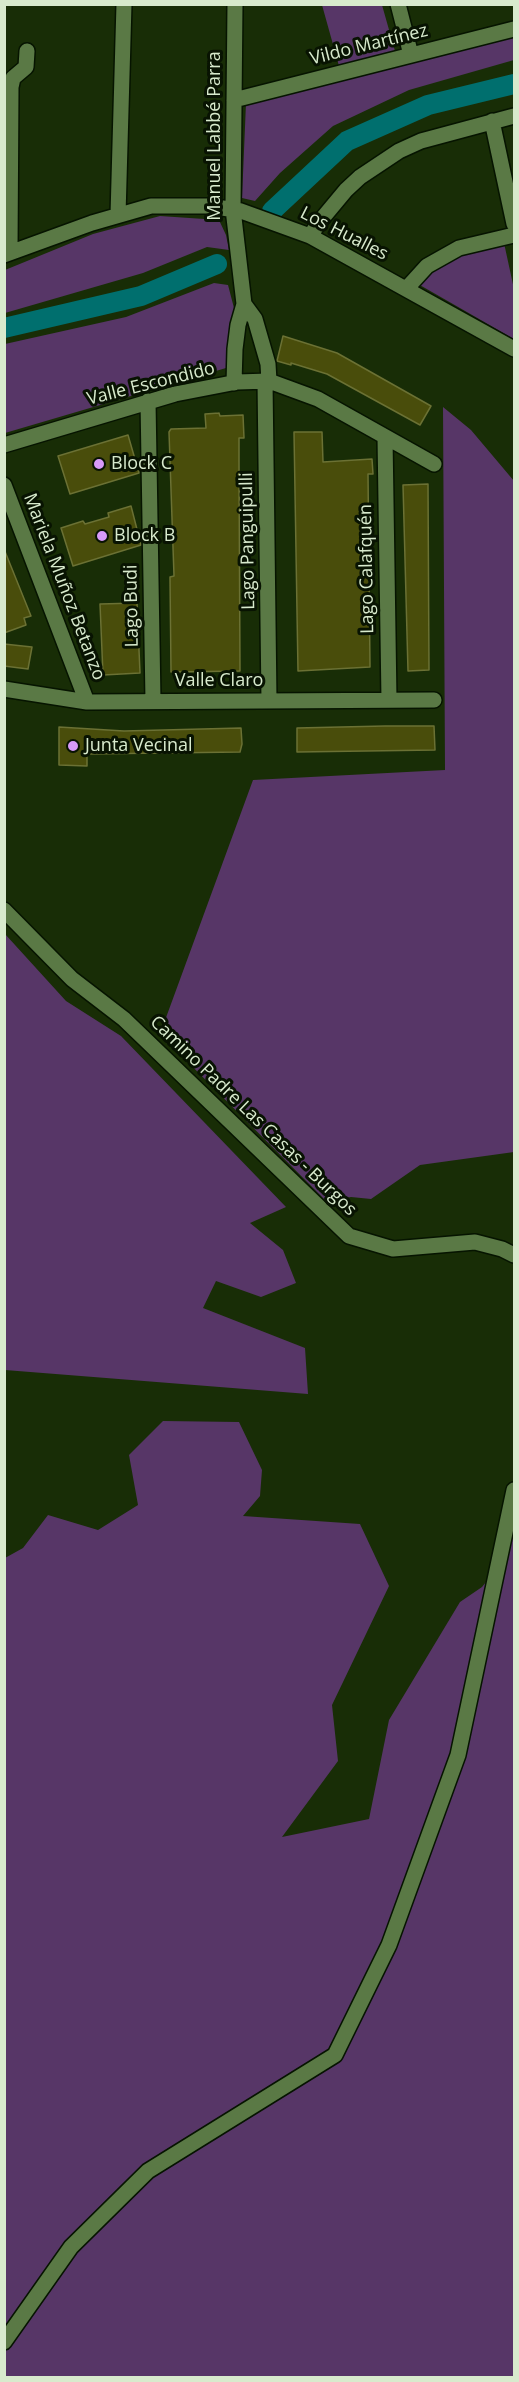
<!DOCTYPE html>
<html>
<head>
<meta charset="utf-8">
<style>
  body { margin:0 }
  #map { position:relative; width:519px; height:2382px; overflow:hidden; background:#182d06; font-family:"Open Sans",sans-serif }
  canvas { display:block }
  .frame { position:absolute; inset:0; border:6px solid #d8eacd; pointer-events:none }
</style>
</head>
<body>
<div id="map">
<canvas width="519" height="2382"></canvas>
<div class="frame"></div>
</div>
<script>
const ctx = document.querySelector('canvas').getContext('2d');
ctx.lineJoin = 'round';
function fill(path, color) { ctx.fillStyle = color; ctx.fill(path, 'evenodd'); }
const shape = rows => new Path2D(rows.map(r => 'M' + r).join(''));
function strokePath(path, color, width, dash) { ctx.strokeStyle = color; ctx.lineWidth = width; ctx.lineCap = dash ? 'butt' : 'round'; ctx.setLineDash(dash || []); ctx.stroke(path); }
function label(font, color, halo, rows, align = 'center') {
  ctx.font = font + ' "Open Sans",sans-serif'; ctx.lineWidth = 6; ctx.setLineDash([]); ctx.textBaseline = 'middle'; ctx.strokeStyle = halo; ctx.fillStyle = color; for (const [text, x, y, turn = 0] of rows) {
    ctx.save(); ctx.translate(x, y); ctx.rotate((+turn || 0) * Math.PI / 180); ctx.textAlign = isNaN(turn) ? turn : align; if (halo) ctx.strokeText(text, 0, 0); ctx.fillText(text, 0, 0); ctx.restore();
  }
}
fill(shape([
  [322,5,382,5,395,51,339,66],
  [514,36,514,60,409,90,333,126,280,173,255,201,242,198,246,103],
  [160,216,219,220,226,235,229,250,207,247,143,273,5,313,5,270,93,234],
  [504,243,514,289,514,339,418,284,426,275,450,258],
  [214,283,228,285,234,308,226,368,5,433,5,344,126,317],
  [443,407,471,430,514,481,514,1152,420,1165,371,1199,351,1197,326,1201,160,1034,253,780,445,770],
  [5,934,66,1001,121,1036,286,1207,250,1223,283,1250,296,1283,261,1297,216,1281,203,1308,305,1348,308,1394,5,1370],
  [163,1421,239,1422,262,1470,260,1496,243,1516,360,1524,389,1586,332,1705,338,1761,282,1837,369,1819,389,1720,460,1602,482,1587,507,1556,514,1521,514,2377,5,2378,5,1558,23,1548,48,1515,98,1530,138,1505,129,1455]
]), '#573667');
strokePath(shape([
  [272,211,347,141,428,105,514,84],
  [4,328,141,296,217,264]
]), '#006f6e', 20);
const building = shape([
  [283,336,337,353,431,406,420,425,327,374,291,363,291,365,277,361,283,336],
  [219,413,220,416,243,415,244,438,239,438,239,462,240,671,171,672,170,577,174,576,169,432,171,429,206,428,205,414,219,413],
  [294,432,322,432,323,462,372,459,373,474,368,474,370,667,298,671,294,432],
  [128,435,139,473,70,494,58,456,128,435],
  [428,484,429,670,408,671,403,485,428,484],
  [131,506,141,545,73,566,61,528,83,521,85,524,109,517,108,513,131,506],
  [4,549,31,616,24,618,26,625,4,633,4,549],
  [137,603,140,673,103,675,100,604,137,603],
  [4,644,32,647,28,669,4,666,4,644],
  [385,726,434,726,435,750,297,752,297,728,385,726],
  [59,727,124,731,241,728,242,744,240,752,87,754,87,766,59,765,59,727]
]);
fill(building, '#494d0b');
strokePath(building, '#6b7134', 1.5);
const minor = shape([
  [398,4,411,55],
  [234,100,514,29],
  [492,121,514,224],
  [118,215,124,4],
  [310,236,321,220,346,190,360,177,399,151,421,141,514,116],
  [10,252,11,87,13,78,26,67,27,51],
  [4,255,92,223,151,206,210,206,241,211,310,236,514,349],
  [407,288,427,266,459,248,514,235],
  [244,304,255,319,268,364,269,381],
  [265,381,269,701],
  [234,383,235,349,238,325,244,304,233,209,235,4],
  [148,401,153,701],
  [385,437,389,700],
  [4,445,175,394,237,382,269,381,318,399,434,464],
  [4,485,87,702],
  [4,689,87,702,434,700],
  [4,910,72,979,124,1019,349,1236,393,1249,475,1242,502,1249,514,1255],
  [4,2342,71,2247,148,2171,335,2055,389,1945,458,1755,514,1490]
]);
strokePath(minor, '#061400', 18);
strokePath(minor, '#5a7945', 15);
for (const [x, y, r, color] of [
  [99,464,6,"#d89af8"],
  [102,536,6,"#d89af8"],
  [73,746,6,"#d89af8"]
]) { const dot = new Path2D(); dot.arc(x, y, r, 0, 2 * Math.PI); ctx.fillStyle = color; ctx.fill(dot); strokePath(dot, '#081302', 2); }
label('18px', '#d8eacd', '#081302', [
  ["Vildo Martínez",369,45,-14],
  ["Manuel Labbé Parra",215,136,-90],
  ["Los Hualles",344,234,27],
  ["Valle Escondido",151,384,-14],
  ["Lago Panguipulli",248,541,-91],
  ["Lago Calafquén",367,569,-91],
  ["Mariela Muñoz Betanzo",64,587,69],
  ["Lago Budi",132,606,-91],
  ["Valle Claro",219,681],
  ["Camino Padre Las Casas - Burgos",253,1116,44]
]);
label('18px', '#d8eacd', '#081302', [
  ["Block C",111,464],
  ["Block B",114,536],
  ["Junta Vecinal",85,746]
], 'left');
</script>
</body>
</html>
